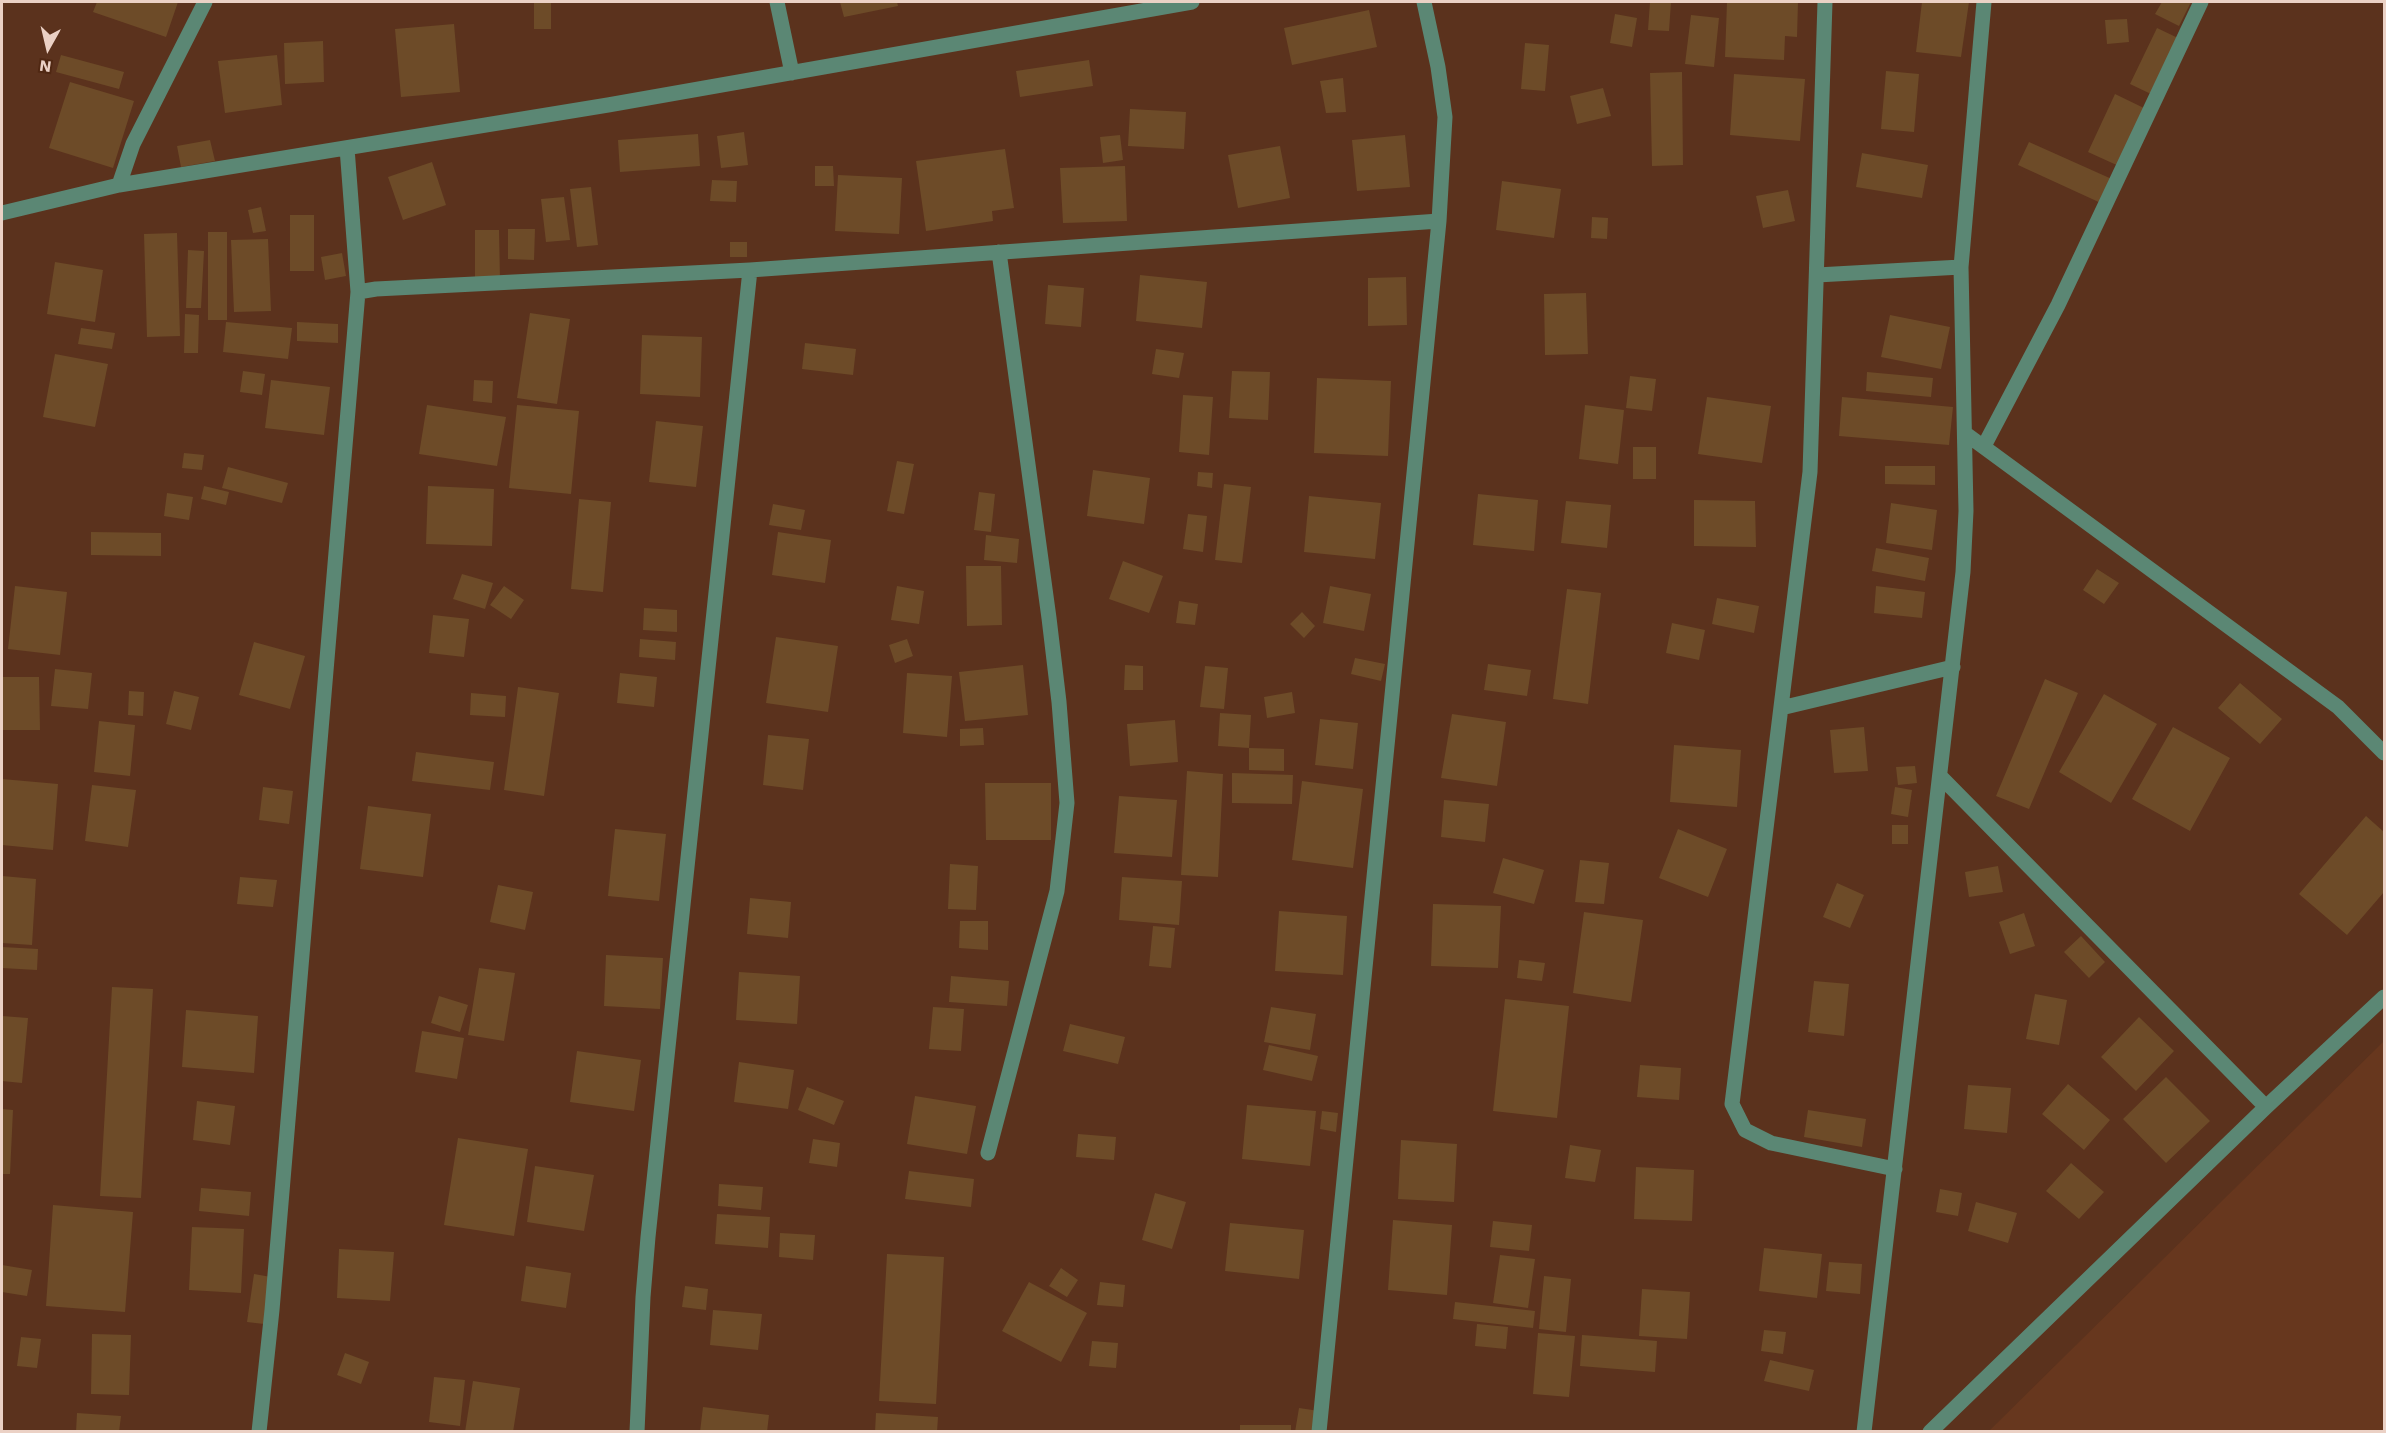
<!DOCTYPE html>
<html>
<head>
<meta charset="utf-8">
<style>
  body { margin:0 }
  #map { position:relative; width:2386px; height:1433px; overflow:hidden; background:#5b321d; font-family:"Work Sans",sans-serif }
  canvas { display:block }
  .frame { position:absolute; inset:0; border:3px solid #ebd1c5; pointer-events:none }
  .north { position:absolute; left:18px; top:18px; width:60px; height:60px; -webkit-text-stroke:4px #502813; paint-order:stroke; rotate:188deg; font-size:16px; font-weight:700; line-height:24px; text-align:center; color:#ebd1c5 }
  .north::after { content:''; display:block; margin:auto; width:21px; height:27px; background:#ebd1c5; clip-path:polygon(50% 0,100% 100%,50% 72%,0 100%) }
</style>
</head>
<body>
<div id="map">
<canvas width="2386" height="1433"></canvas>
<div class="frame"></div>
<div class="north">N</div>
</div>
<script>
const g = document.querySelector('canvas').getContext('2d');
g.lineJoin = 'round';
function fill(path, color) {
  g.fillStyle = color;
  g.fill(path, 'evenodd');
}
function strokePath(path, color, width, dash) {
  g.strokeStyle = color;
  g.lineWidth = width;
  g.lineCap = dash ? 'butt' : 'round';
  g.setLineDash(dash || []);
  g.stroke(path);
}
fill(new Path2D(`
  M2384 1041V1431H1989Z`), '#67371e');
fill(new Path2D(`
  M97 2H178L166 37 93 12Z
  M534 2H551V29H534Z
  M840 2H897L898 6 844 17Z
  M1650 2H1671L1669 31 1648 30Z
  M1727 2H1798L1797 37 1785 36 1784 60 1725 57Z
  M1922 2H1969L1961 57 1916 52Z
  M2162 2H2191L2179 26 2155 14Z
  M1369 10 1377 47 1292 65 1284 28Z
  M1615 14 1637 18 1632 47 1610 43Z
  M1691 15 1719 18 1714 67 1685 64Z
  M2127 19 2129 42 2107 44 2105 20Z
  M454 24 460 92 401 97 395 29Z
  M2157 28 2178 38 2151 94 2130 84Z
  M323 41 324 82 285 84 284 43Z
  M1525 43 1549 45 1545 91 1521 89Z
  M61 55 124 72 119 89 56 72Z
  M277 55 282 105 225 113 218 61Z
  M1089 60 1093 86 1020 97 1016 71Z
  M1886 71 1919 74 1914 132 1881 129Z
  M1682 72 1683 165 1652 166 1650 73Z
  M1734 74 1805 79 1800 141 1730 135Z
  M1343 78 1346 112 1326 113 1320 81Z
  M70 82 134 101 113 168 49 148Z
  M1603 88 1611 116 1577 124 1570 96Z
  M2115 94 2148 110 2121 167 2088 152Z
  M1130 109 1186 112 1184 149 1128 146Z
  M744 132 748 165 721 168 717 136Z
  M698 134 700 166 620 172 618 140Z
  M1120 135 1123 160 1103 163 1100 137Z
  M1405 135 1410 187 1357 191 1352 140Z
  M210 140 215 161 181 167 177 146Z
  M2029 142 2114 180 2103 204 2018 165Z
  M1280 146 1290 198 1238 208 1228 155Z
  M1005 149 1014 208 992 211 993 221 926 231 916 161Z
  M1862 153 1928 165 1922 198 1856 187Z
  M432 162 446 205 403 220 388 177Z
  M815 166H833L834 186H815Z
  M1125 166 1127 221 1063 223 1060 168Z
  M838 175 902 178 899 234 835 231Z
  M712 180 737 181 736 202 710 201Z
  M1502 181 1561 189 1554 238 1496 230Z
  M591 187 598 245 577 247 570 189Z
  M1788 190 1795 221 1763 228 1756 196Z
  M564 197 570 240 546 242 541 199Z
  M261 207 266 231 253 233 248 210Z
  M290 215H314V271H290Z
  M1592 217 1608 218 1607 239 1591 238Z
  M508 229H535L534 260 508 259Z
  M475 230H499L500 281 475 282Z
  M208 232H227V320H208Z
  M177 233 180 336 147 337 144 234Z
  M268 239 271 311 234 312 231 240Z
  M730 242H747V257H730Z
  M188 250 204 251 201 308H186Z
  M342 253 346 276 325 280 321 257Z
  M55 262 103 270 95 322 47 314Z
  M1140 275 1207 282 1202 328 1136 321Z
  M1406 277 1407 325 1368 326V278Z
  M1048 285 1084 288 1081 327 1045 324Z
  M1586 293 1588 354 1545 355 1544 294Z
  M530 313 570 319 557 404 517 398Z
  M185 314 199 315 198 353H184Z
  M1890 315 1950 327 1941 369 1881 357Z
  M226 322 292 328 288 359 223 352Z
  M297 322 338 324V343L297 341Z
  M81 328 115 333 112 349 78 344Z
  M642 335 702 337 700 397 640 394Z
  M805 343 856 349 853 375 802 369Z
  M1156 349 1184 353 1179 378 1152 374Z
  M55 354 108 364 95 427 43 417Z
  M243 371 265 374 262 395 240 392Z
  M1232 371 1270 372 1268 420 1229 418Z
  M1867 372 1933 378 1931 397 1866 391Z
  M1630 376 1656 379 1652 411 1626 408Z
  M1317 378 1391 381 1388 456 1314 453Z
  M271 380 330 387 324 435 265 428Z
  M474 380 493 381 492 403 473 401Z
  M1183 395 1213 397 1209 455 1179 452Z
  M1707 397 1771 406 1762 463 1698 454Z
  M1842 397 1953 407 1949 445 1839 436Z
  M427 405 506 417 497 466 419 454Z
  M517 405 579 411 571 494 509 488Z
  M1585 405 1624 410 1618 464 1579 459Z
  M656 421 703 426 696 487 649 482Z
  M1633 447H1656V479H1633Z
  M184 453 204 455 202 470 182 468Z
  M897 461 914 464 904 514 887 511Z
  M1885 466H1935V485L1885 484Z
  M228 467 288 483 282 503 222 488Z
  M1093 470 1150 478 1144 524 1087 516Z
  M1198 472 1213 473 1212 488 1197 486Z
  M1224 484 1251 487 1242 563 1215 560Z
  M204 486 229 492 226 505 201 499Z
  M428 486 494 489 492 546 426 544Z
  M979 492 995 494 991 532 974 530Z
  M167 493 193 497 189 520 164 516Z
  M1478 494 1538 500 1534 551 1473 545Z
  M1309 496 1381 503 1375 559 1304 552Z
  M579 499 611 502 603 592 571 589Z
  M1694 500 1755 501 1756 547 1694 546Z
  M1566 501 1611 505 1607 548 1561 543Z
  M1891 503 1937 510 1932 550 1886 543Z
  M773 504 805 510 801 530 769 525Z
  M1188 514 1207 516 1203 552 1183 549Z
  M91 532 161 533V556L91 555Z
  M778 532 831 540 825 583 772 575Z
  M986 535 1019 539 1017 563 984 560Z
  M1876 548 1929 558 1925 581 1872 571Z
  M1123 561 1163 576 1149 613 1109 599Z
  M966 566H1001L1002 625 967 626Z
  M2097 569 2119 583 2104 604 2083 590Z
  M462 574 493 583 485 609 453 599Z
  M15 586 67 592 60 655 8 649Z
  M504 586 524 600 511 619 490 605Z
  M897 586 924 591 919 624 891 620Z
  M1330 586 1371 594 1364 631 1323 623Z
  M1876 586 1925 592 1922 618 1874 613Z
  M1567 589 1601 593 1588 704 1553 699Z
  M1717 598 1759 606 1754 633 1712 624Z
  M1179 601 1198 604 1195 625 1176 623Z
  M644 608 677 610V632L643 630Z
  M1302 612 1315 626 1304 638 1290 624Z
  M433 615 469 619 464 657 429 653Z
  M1672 623 1705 630 1699 660 1666 653Z
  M776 637 838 646 828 712 766 703Z
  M640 639 676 642 675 660 639 657Z
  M907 639 913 656 895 663 889 645Z
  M254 642 305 656 290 709 239 695Z
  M1355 658 1385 664 1381 681 1351 674Z
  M1488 664 1531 670 1527 696 1484 690Z
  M1023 665 1028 715 965 721 959 672Z
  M1125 665 1143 666V690H1124Z
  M1205 666 1228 668 1224 709 1200 707Z
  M55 669 92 673 88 709 51 706Z
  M620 673 657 677 654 707 617 703Z
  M907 673 952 676 947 737 903 733Z
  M2 677H39L40 730H2Z
  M2045 679 2078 693 2029 809 1996 796Z
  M2240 683 2282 719 2260 744 2218 708Z
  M518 687 559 693 544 796 504 790Z
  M129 691 144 692 143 716 128 715Z
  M174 691 199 697 191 730 166 724Z
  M1292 692 1295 713 1267 718 1264 697Z
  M471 693 506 696 505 717 470 715Z
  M2104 694 2157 724 2111 803 2059 772Z
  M1220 713 1251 715 1249 748 1218 746Z
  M1452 714 1506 722 1497 786 1441 778Z
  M1320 719 1358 723 1353 769 1315 765Z
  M1175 720 1178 762 1130 766 1127 724Z
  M99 721 135 725 130 776 94 772Z
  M1864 727 1868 771 1834 773 1830 730Z
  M2173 727 2230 758 2190 831 2132 799Z
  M983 728 984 745 960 746V729Z
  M768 735 809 739 803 790 763 785Z
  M1674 745 1741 750 1737 807 1670 802Z
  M1249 748 1284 749V771L1249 770Z
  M416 752 494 762 490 790 412 781Z
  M1915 766 1917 783 1898 785 1896 767Z
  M1187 771 1223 774 1218 877 1181 875Z
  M1232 773 1293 775 1292 804 1232 803Z
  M2 779 58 784 53 850 2 845Z
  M1302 781 1363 789 1353 868 1292 860Z
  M985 783H1051V840H986Z
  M92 785 136 790 128 847 85 841Z
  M263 787 293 791 289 824 259 820Z
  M1895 787 1912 790 1908 817 1891 814Z
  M1119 796 1177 800 1172 857 1114 853Z
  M1444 800 1489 804 1485 842 1441 837Z
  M368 806 431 814 423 877 360 869Z
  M2366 816 2384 832V892L2347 935 2299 894Z
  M1892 825H1908V844H1892Z
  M615 829 666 834 659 901 608 896Z
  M1678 829 1727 849 1708 897 1659 878Z
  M1503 858 1544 870 1534 904 1493 893Z
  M1580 860 1609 863 1604 904 1575 902Z
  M950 864 978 866 976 910 948 909Z
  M1998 866 2003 892 1969 897 1965 872Z
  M2 876 36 879 32 945 2 943Z
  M240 877 277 880 273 907 237 904Z
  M1122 877 1182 881 1179 925 1119 920Z
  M1837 883 1864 895 1850 928 1823 917Z
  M498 885 533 892 525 930 490 922Z
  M750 898 791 902 788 938 747 934Z
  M1433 904 1501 906 1498 968 1431 966Z
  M1279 911 1347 916 1343 975 1275 971Z
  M1584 912 1643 920 1631 1002 1573 993Z
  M2024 913 2035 946 2010 954 1999 922Z
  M960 921H988V950L959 948Z
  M1153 926 1175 928 1171 968 1149 966Z
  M2081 936 2105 962 2089 978 2064 952Z
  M2 947 38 949 37 970 2 968Z
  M606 955 663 958 660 1009 604 1006Z
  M1519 960 1545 963 1542 981 1517 978Z
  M479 968 515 973 504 1041 468 1035Z
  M739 972 800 976 797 1024 736 1020Z
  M951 976 1009 981 1007 1006 949 1002Z
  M1814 981 1849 984 1844 1036 1808 1032Z
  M112 987 153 989 141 1198 100 1196Z
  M2035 994 2067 1000 2059 1045 2026 1039Z
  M439 996 468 1005 460 1032 431 1023Z
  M1505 999 1569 1006 1557 1118 1493 1111Z
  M933 1007 964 1009 961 1051 929 1049Z
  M1271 1007 1316 1014 1310 1050 1264 1042Z
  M186 1010 258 1016 254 1073 182 1067Z
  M2 1016 28 1018 22 1083 2 1081Z
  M2139 1017 2174 1051 2136 1091 2101 1057Z
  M1070 1024 1125 1037 1118 1064 1063 1051Z
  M422 1031 464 1038 457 1079 415 1072Z
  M1269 1045 1318 1056 1312 1081 1263 1070Z
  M577 1051 641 1060 634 1111 570 1102Z
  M739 1062 794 1070 788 1109 734 1102Z
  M1640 1065 1681 1068 1679 1100 1637 1097Z
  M2166 1077 2210 1121 2166 1163 2123 1119Z
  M2068 1084 2110 1120 2084 1150 2042 1114Z
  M1968 1085 2011 1088 2007 1133 1964 1129Z
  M807 1087 844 1101 834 1125 798 1110Z
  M915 1096 976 1106 967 1154 907 1144Z
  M197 1101 235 1106 230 1145 193 1140Z
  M1247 1105 1316 1111 1310 1166 1242 1159Z
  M2 1109 13 1110 10 1174H2Z
  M1808 1110 1866 1119 1862 1147 1804 1137Z
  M1322 1111 1338 1113 1336 1132 1320 1129Z
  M1078 1134 1116 1137 1114 1160 1076 1157Z
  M458 1138 528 1149 514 1236 444 1225Z
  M813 1139 840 1143 837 1167 809 1163Z
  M1401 1140 1457 1144 1454 1202 1398 1199Z
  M1570 1145 1601 1150 1595 1182 1565 1178Z
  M2071 1163 2104 1192 2079 1219 2046 1191Z
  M535 1166 594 1175 584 1231 527 1222Z
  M1636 1167 1694 1170 1692 1221 1634 1219Z
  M909 1171 974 1179 971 1207 905 1199Z
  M719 1184 763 1187 761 1210 718 1206Z
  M201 1188 251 1192 249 1216 199 1211Z
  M1940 1189 1962 1193 1958 1216 1936 1212Z
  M1155 1193 1186 1202 1172 1249 1142 1240Z
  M1976 1202 2017 1213 2008 1243 1968 1231Z
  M53 1205 133 1212 125 1312 46 1306Z
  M717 1214 770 1217 768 1248 715 1244Z
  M1393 1220 1452 1225 1447 1295 1388 1290Z
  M1493 1221 1532 1225 1529 1251 1490 1247Z
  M1230 1223 1304 1230 1299 1279 1225 1271Z
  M192 1227 244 1229 241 1293 189 1290Z
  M780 1233 815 1235 813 1260 779 1257Z
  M1764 1248 1822 1254 1817 1298 1759 1291Z
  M339 1249 394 1252 390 1301 337 1298Z
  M887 1254 944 1257 936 1404 879 1401Z
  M1500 1255 1535 1259 1528 1308 1493 1303Z
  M1829 1262 1862 1264 1860 1294 1826 1291Z
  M2 1265 32 1270 27 1296 2 1292Z
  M526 1266 571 1273 566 1308 521 1301Z
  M1061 1268 1078 1280 1067 1297 1049 1286Z
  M254 1274 271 1277 264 1324 247 1322Z
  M1544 1276 1571 1279 1566 1332 1539 1329Z
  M1029 1282 1087 1313 1061 1362 1002 1331Z
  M1100 1282 1125 1285 1123 1307 1097 1305Z
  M685 1286 708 1289 706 1310 682 1307Z
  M1642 1289 1690 1292 1687 1339 1639 1336Z
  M1455 1302 1535 1311 1533 1328 1453 1319Z
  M713 1310 762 1314 758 1350 710 1345Z
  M1477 1324 1508 1327 1506 1349 1475 1346Z
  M1764 1330 1786 1332 1783 1354 1761 1351Z
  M1538 1333 1575 1336 1569 1397 1533 1394Z
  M92 1334 131 1335 129 1395 91 1394Z
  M1582 1335 1657 1341 1655 1372 1580 1366Z
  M21 1337 41 1339 37 1368 17 1366Z
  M1092 1341 1118 1343 1116 1368 1089 1366Z
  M345 1353 369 1362 361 1384 337 1375Z
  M1770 1360 1814 1370 1809 1391 1764 1381Z
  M434 1377 465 1380 460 1426 429 1422Z
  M473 1381 520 1388 513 1432H465Z
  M703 1407 769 1415 767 1432H700Z
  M1299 1408 1319 1411 1316 1432H1295Z
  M77 1413 121 1416 119 1432H76Z
  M876 1413 938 1417 937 1432H875Z
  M1240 1425H1291V1432H1240Z`), '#6d4b28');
strokePath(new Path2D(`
  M777 2 792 73
  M1825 2 1810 472 1732 1104 1745 1130 1771 1143 1895 1169
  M347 148 358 292
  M119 185 133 144 205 2
  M2 213 119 185 608 105 1192 2
  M1817 275 1961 267
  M1966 434 2338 707 2384 753
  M1984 446 2058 305 2201 2
  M1781 708 1953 667
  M1941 777 2266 1107
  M988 1153 1057 891 1067 803 1059 702 1049 618 999 252
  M259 1432 272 1310 358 292 376 289 750 270 1439 221
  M637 1432 643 1297 648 1237 750 270
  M1319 1432 1439 221 1445 117 1438 67 1424 2
  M1864 1432 1963 572 1966 511 1961 267 1984 2
  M1930 1432 2266 1107 2384 997`), '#5b8774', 15);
</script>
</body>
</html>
